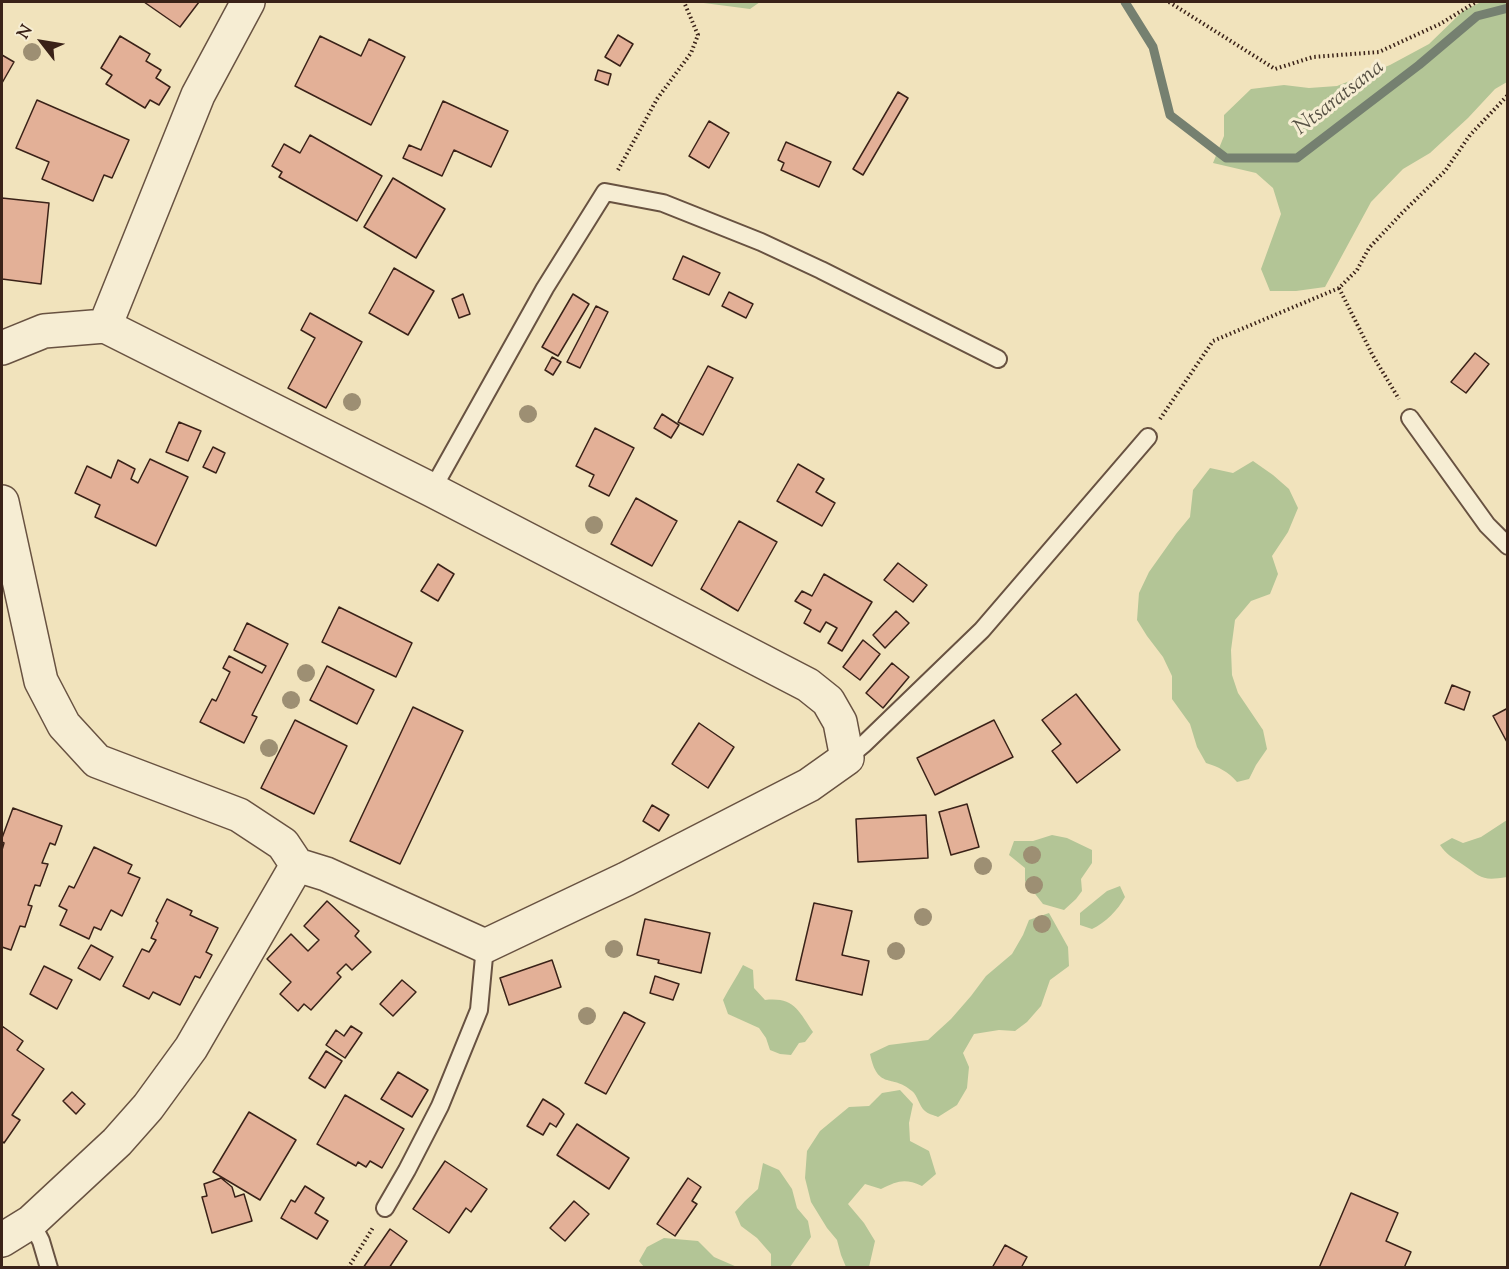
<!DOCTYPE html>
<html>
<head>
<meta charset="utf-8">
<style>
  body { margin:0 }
  #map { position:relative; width:1509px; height:1269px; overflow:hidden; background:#f1e3bc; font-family:"Sorts Mill Goudy",serif }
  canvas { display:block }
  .frame { position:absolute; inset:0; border:3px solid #3a2218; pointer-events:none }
  .north { position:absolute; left:12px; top:12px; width:60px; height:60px; -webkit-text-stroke:4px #f6edd3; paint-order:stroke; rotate:301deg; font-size:16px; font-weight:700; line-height:24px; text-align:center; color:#3a2218 }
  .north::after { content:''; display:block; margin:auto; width:21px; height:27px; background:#3a2218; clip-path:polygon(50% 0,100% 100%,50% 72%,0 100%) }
</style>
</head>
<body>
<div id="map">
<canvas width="1509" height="1269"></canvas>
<div class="frame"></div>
<div class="north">N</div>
</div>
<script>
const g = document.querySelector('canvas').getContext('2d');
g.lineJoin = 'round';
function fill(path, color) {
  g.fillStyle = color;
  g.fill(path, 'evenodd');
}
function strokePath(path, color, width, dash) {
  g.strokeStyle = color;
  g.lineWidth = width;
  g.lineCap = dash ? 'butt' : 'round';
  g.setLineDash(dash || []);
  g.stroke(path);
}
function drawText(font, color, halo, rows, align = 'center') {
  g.font = font + ' "Sorts Mill Goudy",serif';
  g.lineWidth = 6;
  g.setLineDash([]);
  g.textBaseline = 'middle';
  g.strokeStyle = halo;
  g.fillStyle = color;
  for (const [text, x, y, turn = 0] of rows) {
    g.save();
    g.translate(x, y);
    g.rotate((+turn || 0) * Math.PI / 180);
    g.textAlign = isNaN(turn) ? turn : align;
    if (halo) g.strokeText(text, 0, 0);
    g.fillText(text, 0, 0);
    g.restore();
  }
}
fill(new Path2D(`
  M696 2H760L750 9Z
  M1481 2H1507V82L1495 89 1468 118 1430 153 1403 169 1371 202 1325 287 1296 291H1270L1261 269 1281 214 1273 188 1256 173 1213 163 1224 136V115L1251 89 1284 85 1309 88 1337 86 1390 65 1429 44 1463 11Z
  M1253 461 1273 475 1289 489 1298 508 1288 532 1272 556 1278 574 1270 594 1251 601 1235 620 1231 650 1232 675 1238 693 1263 730 1267 749 1256 765 1249 779 1237 782C1228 771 1218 767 1206 763L1197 747 1190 724 1172 699V676L1163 657 1147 636 1137 620 1139 593 1149 572 1176 534 1190 517 1193 490 1210 468 1233 473Z
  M1507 820V877C1482 881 1482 878 1462 864 1453 858 1446 854 1440 845L1452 838 1463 843 1481 837Z
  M1052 835 1067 838 1092 850V863L1081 879 1082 891 1076 899 1064 910 1043 904 1025 881V868L1009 855 1014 841H1033Z
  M1120 886 1125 897C1118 910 1105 923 1092 929L1080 925V913L1107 891Z
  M1049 913 1068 947 1069 966 1050 980 1041 1006 1027 1022 1015 1031 999 1030 974 1034 963 1053 969 1067 967 1088 957 1105 938 1117C934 1115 928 1114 925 1111 919 1106 918 1096 912 1091 891 1073 878 1091 870 1054L889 1045 928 1040 951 1019 971 996 986 976 1012 954 1023 935 1029 920Z
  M743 965 753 970 754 988 765 1000C794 997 798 1010 813 1032L805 1042 799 1043 791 1055 780 1054 770 1050 766 1038 759 1028 728 1014 723 1000C729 988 737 977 743 965Z
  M900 1090 913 1104 909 1123 910 1141 929 1151 936 1174 922 1186C904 1178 898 1181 881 1189L865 1184 848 1204 864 1223 875 1241 869 1267H846L841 1255 837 1240 827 1228 811 1202 805 1178 807 1151 820 1131 849 1107 869 1106 882 1093Z
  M763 1163 779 1170 792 1189 797 1208 808 1221 811 1237 790 1267H771V1254L757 1238 741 1226 735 1212 745 1201 758 1189Z
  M664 1238 698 1241 714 1257 737 1267H644L639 1261 647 1247Z`), '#b3c596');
strokePath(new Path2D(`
  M1125 2 1153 47 1170 115 1226 158H1297L1419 65 1477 16 1508 8`), '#758070', 9);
const building = new Path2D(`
  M144 2H199L180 27Z
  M618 35 633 44 620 66 605 57Z
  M120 36 150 54 146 61 161 70 156 78 170 87 159 105 150 100 145 108 106 84 112 75 101 68Z
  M320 36 361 56 369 39 405 57 371 125 295 86Z
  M2 55 14 62 2 83Z
  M598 70 611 74 608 85 595 80Z
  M898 92 908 98 863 175 853 169Z
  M37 100 129 140 112 178 104 175 93 201 42 179 49 162 16 148Z
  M443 101 508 131 491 167 454 150 442 176 403 158 409 145 421 150Z
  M709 121 729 133 709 168 689 156Z
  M310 135 382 176 357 221 279 177 282 172 272 166 284 144 300 153Z
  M786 142 831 162 819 187 781 170 784 163 778 160Z
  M393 178 445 209 416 258 364 227Z
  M2 198 49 203 41 284 2 279Z
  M683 256 720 273 709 295 673 279Z
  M394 268 434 291 408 335 369 313Z
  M729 292 753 304 746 318 722 306Z
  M463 294 470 314 459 318 452 299Z
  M573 294 589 304 558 356 542 347Z
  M596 306 608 312 580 368 567 362Z
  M310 313 362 342 326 408 288 388 315 338 301 330Z
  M1475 353 1489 364 1466 393 1451 382Z
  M552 357 561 362 553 375 545 370Z
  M708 366 733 378 703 435 678 422Z
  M662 414 679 425 671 438 654 428Z
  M179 422 201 431 188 461 166 452Z
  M595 428 634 448 609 496 589 486 594 475 576 466Z
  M213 447 225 453 216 473 203 467Z
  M150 459 188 477 156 546 95 517 100 505 75 493 87 466 111 478 118 460 135 469 131 479 138 483Z
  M798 464 824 479 816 492 835 503 822 526 777 501Z
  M636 498 677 521 652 566 611 544Z
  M739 521 777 542 738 611 701 589Z
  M898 563 927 585 913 602 884 580Z
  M438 564 454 574 438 601 421 591Z
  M824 574 872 602 842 651 828 643 837 628 826 622 820 632 804 623 811 610 795 601 802 591 812 596Z
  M339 607 412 643 396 677 322 642Z
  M896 611 909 623 885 648 873 635Z
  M247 623 288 644 252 715 257 717 244 743 200 722 212 699 216 701 230 672 223 668 229 656 262 673 266 666 234 650Z
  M863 640 880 654 860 680 843 667Z
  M892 663 909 677 883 708 866 693Z
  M327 666 374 690 357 724 310 700Z
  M1452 685 1470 692 1464 710 1445 703Z
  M1076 694 1120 750 1077 783 1052 751 1061 744 1042 720Z
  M413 707 463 731 400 864 350 841Z
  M1508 708V744L1493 716Z
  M295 720 347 746 314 814 261 788Z
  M994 720 1013 757 935 795 917 758Z
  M699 723 734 747 708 788 672 764Z
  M967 804 979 847 951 855 939 812Z
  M652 805 669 815 659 831 643 821Z
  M13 808 62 826 55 845 50 843 42 863 48 864 40 886 35 885 28 905 32 906 25 927 20 926 11 950 2 947V850L4 843 2 842V838Z
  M926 815 928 858 858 862 856 819Z
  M94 847 132 865 128 873 140 878 122 916 111 910 101 930 94 927 89 939 60 925 67 910 59 906 69 886 74 888Z
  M167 899 192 911 190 915 218 928 206 952 212 955 200 978 195 976 180 1005 153 992 149 999 123 986 142 949 149 952 156 940 151 938 158 923 156 921Z
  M327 901 359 931 355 936 371 952 352 970 346 964 337 973 341 977 311 1010 304 1004 298 1011 280 994 291 982 267 959 291 934 308 951 319 940 304 926Z
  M814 903 852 911 842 955 869 961 862 995 796 980Z
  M645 919 710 933 701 973 658 963 659 960 637 955Z
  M91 945 113 957 100 980 78 968Z
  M552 960 561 987 509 1005 500 978Z
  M44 966 72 980 57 1009 30 994Z
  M655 976 679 984 673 1000 650 993Z
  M402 980 416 992 393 1016 380 1004Z
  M624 1012 645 1023 606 1094 585 1083Z
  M2 1026 23 1041 17 1050 44 1069 12 1115 20 1120 4 1143 2 1141Z
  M351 1026 362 1033 345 1058 326 1045 336 1030 344 1036Z
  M326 1051 342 1061 325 1088 309 1078Z
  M398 1072 428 1090 412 1117 381 1099Z
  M72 1092 85 1104 76 1114 63 1101Z
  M345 1095 404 1129 382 1168 370 1161 366 1167 358 1162 356 1166 317 1144Z
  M543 1099 559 1109 564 1114 556 1127 550 1123 543 1135 527 1126Z
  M249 1112 296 1140 260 1200 213 1172Z
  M577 1124 629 1158 609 1189 557 1155Z
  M445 1161 487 1189 471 1212 466 1208 449 1233 413 1209Z
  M221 1178 232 1187 235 1197 244 1194 252 1221 212 1233 202 1197 207 1196 204 1184Z
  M688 1178 701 1187 692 1201 697 1204 675 1236 657 1224Z
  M305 1186 324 1198 315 1213 328 1221 317 1239 281 1218 291 1200 295 1202Z
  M1351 1193 1398 1213 1386 1241 1411 1252 1404 1268H1319Z
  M574 1201 589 1214 565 1241 550 1228Z
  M390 1229 407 1241 389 1268H363Z
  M1005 1245 1027 1257 1021 1268H992Z`);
fill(building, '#e3b097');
strokePath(building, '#3a2218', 1.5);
const lane = new Path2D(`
  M1410 418 1487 525 1508 546
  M432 490 545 288 605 192 663 203 761 242 821 270 998 359
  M847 758 864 744 982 630 1148 437
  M385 1208 407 1170 440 1106 479 1010 485 946
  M31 1222 41 1241 49 1268`);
const street = new Path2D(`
  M2 348 44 331 105 326 198 95 248 2
  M2 502 41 681 64 725 97 761 239 815 283 844 297 865 326 874 485 946 626 879 809 785 847 758 840 722 828 701 808 685 432 490 105 326
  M2 1240 31 1222 117 1142 148 1107 191 1048 297 865`);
strokePath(lane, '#685241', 20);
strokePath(street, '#685241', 36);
strokePath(new Path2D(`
  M1169 2 1275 69 1313 57 1379 52 1440 24 1476 2
  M618 170 657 99 691 53 698 35 684 2
  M1339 288 1373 356 1399 399
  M1160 419 1213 341 1339 288 1357 270 1369 248 1402 213 1445 171 1470 135 1508 95
  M348 1268 374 1226`), '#3a2218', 4, [1.5, 3]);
strokePath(lane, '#f6edd3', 16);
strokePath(street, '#f6edd3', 33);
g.fillStyle = '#9d8f73';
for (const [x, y] of [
  [32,52],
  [352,402],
  [528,414],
  [594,525],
  [306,673],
  [291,700],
  [269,748],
  [1032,855],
  [983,866],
  [1034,885],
  [923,917],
  [1042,924],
  [614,949],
  [896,951],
  [587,1016]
]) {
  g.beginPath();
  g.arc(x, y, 9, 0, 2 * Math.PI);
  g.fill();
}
drawText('italic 22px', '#575144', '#f6edd3', [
  ["Ntsaratsana",1340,99,-38]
]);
</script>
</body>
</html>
